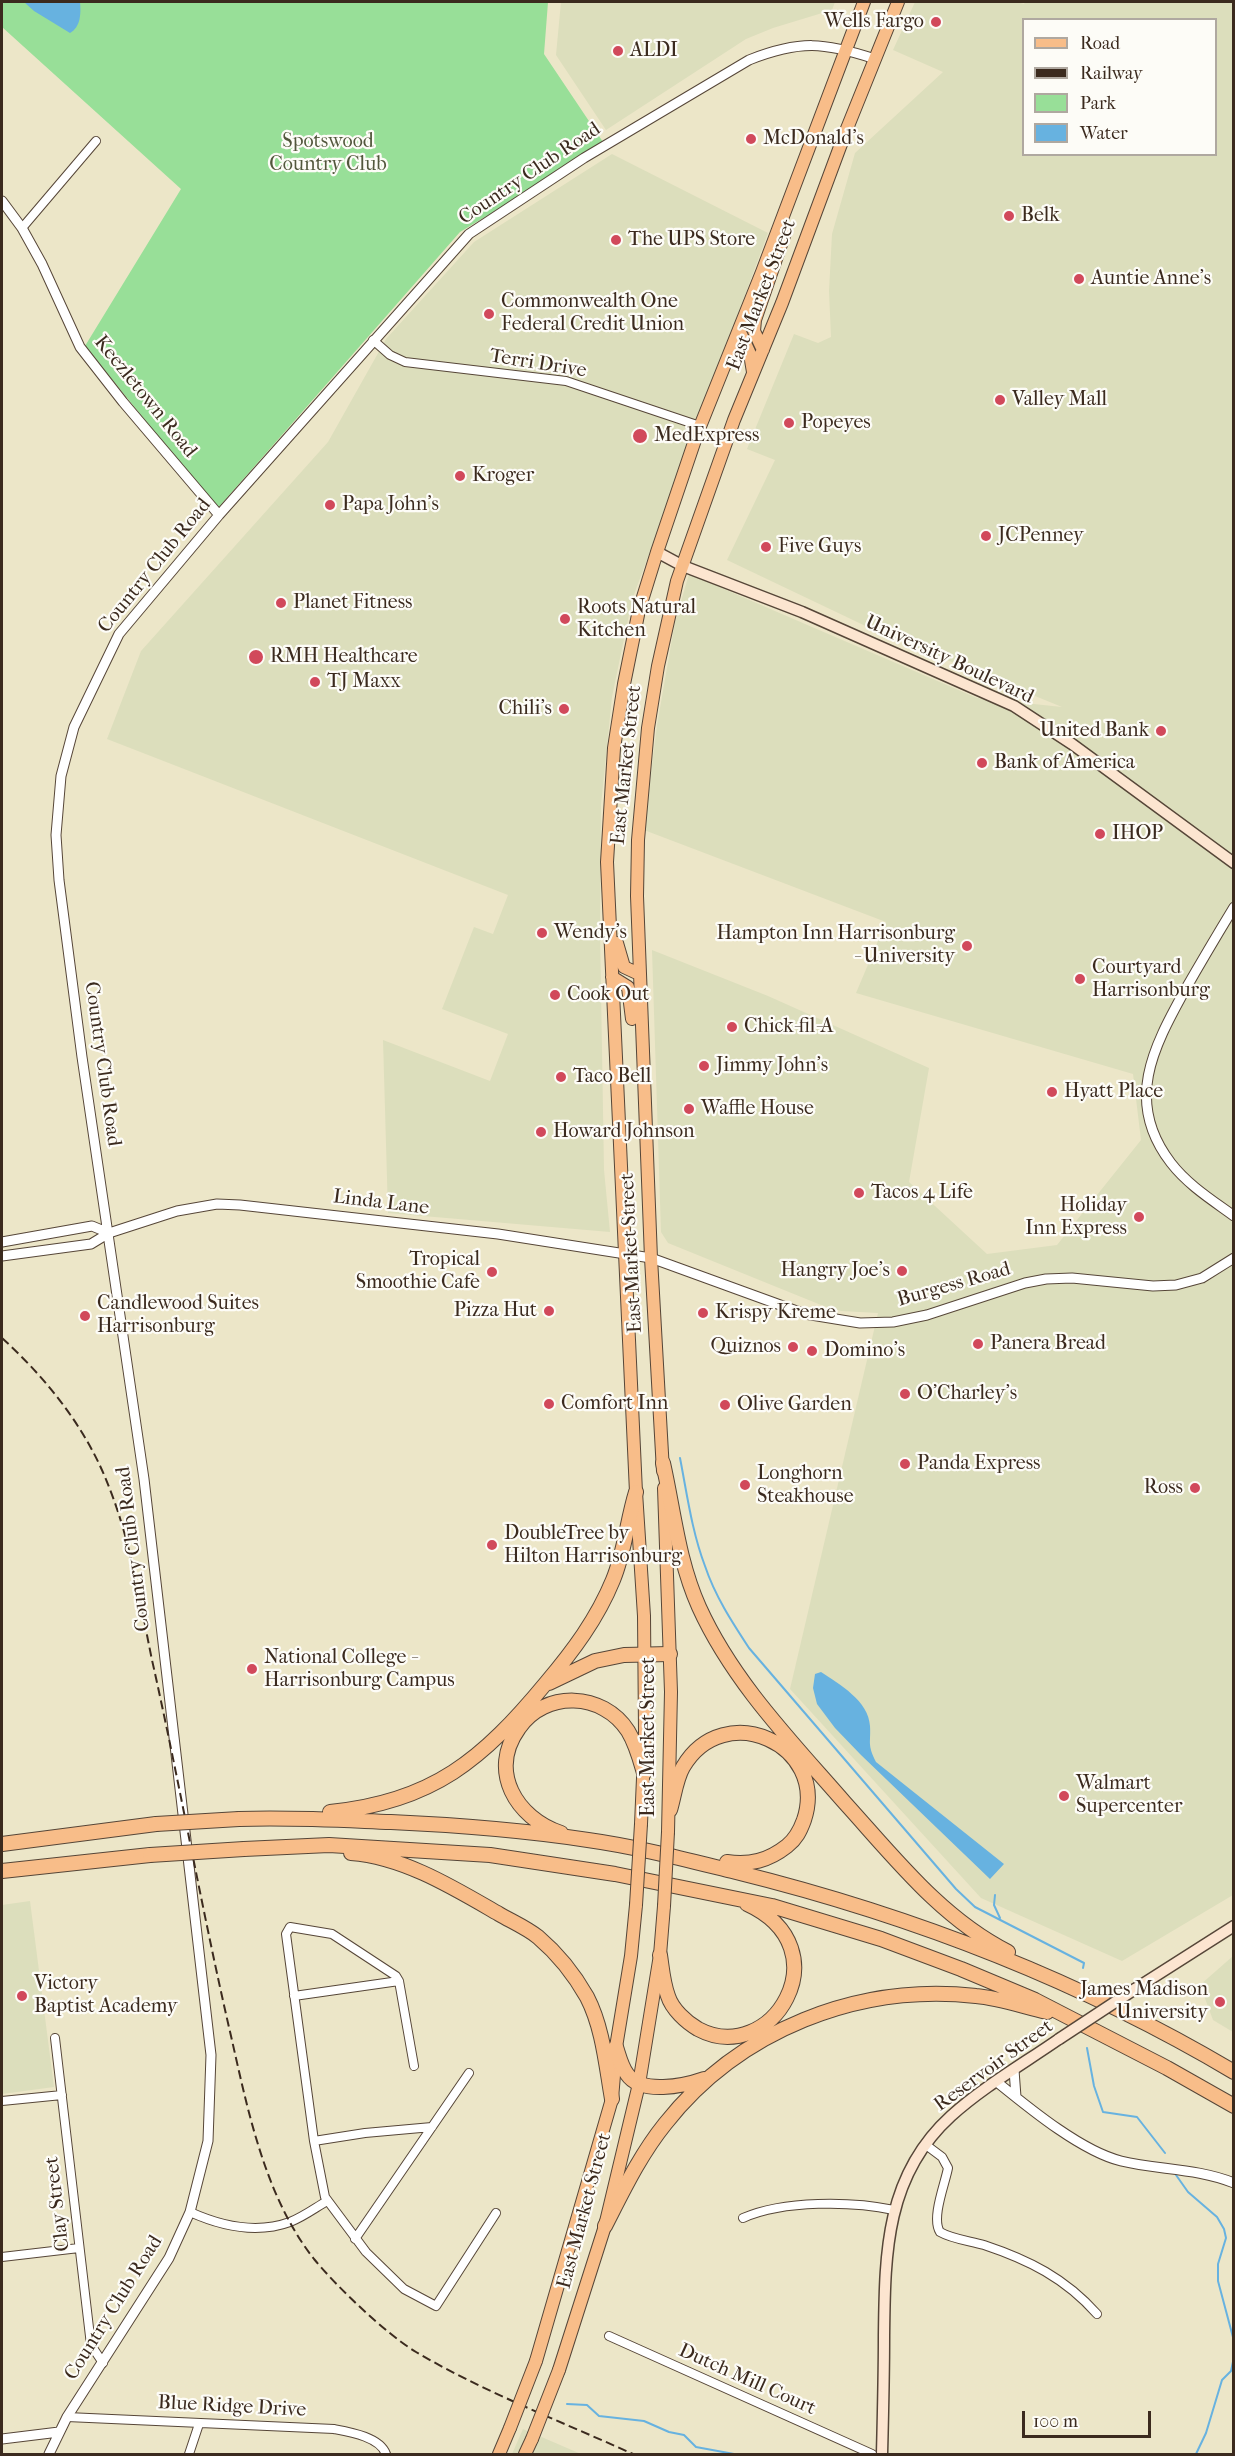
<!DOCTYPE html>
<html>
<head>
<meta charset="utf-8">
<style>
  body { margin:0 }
  #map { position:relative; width:1235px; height:2456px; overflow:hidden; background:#ece6c8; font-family:"IM FELL French Canon",serif }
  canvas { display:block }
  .frame { position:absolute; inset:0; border:3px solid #3b2a1e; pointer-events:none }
  .legend { position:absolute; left:1022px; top:18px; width:195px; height:138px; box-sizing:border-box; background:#fdfcf7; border:2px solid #afa8a0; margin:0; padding:8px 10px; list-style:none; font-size:18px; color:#3b2a1e }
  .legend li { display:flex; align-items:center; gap:12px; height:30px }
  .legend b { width:30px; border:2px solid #afa8a0 }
  .scale { position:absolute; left:1022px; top:2411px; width:129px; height:27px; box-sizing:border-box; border:3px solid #3b2a1e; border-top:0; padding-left:8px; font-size:18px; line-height:21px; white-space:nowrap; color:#3b2a1e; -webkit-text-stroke:4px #fdfcf7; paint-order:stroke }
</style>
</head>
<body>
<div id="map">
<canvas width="1235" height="2456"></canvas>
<div class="frame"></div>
<ul class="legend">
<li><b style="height:8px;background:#f8bd89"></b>Road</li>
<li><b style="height:8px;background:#3b2a1e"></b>Railway</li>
<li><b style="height:16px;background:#98df98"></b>Park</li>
<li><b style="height:16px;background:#67b2e0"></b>Water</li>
</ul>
<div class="scale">100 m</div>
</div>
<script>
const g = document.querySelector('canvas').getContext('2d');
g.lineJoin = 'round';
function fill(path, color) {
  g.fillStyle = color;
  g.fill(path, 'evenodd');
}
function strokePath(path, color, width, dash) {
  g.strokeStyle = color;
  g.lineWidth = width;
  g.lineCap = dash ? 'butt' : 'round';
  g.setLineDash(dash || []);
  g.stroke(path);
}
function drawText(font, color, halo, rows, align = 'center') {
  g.font = font + ' "IM FELL French Canon",serif';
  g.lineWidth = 4.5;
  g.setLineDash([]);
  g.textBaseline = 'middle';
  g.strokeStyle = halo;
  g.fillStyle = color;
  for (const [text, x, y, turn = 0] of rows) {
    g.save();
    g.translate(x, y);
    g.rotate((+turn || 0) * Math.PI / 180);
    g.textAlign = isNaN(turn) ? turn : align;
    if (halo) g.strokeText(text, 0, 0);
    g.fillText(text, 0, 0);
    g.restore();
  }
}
fill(new Path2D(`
  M561 2H835L832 10 773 28 746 39 606 130 556 55Z
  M915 2H1017L1024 4 1025 2H1233V1895L1122 1961 981 1898 790 1689 878 1313 841 1311 821 1305 668 1243 661 1232 652 950 768 996 929 1068 909 1182 987 1254 1057 1245 1141 1140 1133 1074 856 993 886 922 644 830 657 725 675 622 689 574 977 698 1062 707 876 631 727 560 775 460 747 449 794 334 818 343 831 337 829 291 832 234 855 153 943 72 893 50ZM1024 20H1216V154H1024Z
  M612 154 768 233 632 600 612 697 601 805 600 931 604 1170 610 1232 388 1213 383 1040 490 1081 508 1034 442 1009 474 927 493 934 508 895 107 739 141 651 328 442 386 339 474 242Z
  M30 1901 54 2087 2 2094V1905Z
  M1233 1956V2032L1213 2020 1200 1985Z
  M523 2429 581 2454H512Z`), '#dcdebc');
fill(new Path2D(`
  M2 2H548L544 54 605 145 460 232 217 509 85 346 181 189 2 27Z`), '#98df98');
fill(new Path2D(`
  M24 2H80C81 13 81 27 70 33L34 11Z
  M821 1672C839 1684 869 1701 870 1726 871 1743 867 1744 876 1762L1004 1864 990 1879 861 1755 835 1728 817 1704 813 1688 815 1674Z`), '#67b2e0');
strokePath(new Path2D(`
  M680 1458C687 1494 692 1532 705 1566 715 1596 732 1622 749 1648L956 1889 975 1907 1084 1963 1083 1968
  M995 1895 994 1905 1000 1918
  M1087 2048 1094 2086 1103 2112 1137 2117 1165 2153
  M1176 2175 1188 2192 1217 2217 1224 2229 1226 2238 1218 2264V2281L1234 2341
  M567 2404 587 2405 599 2416 644 2421 669 2432 684 2435 696 2447 734 2454
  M1196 2454 1206 2433 1222 2380 1231 2371 1234 2357`), '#67b2e0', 2);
const minor = new Path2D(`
  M22 228 96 141
  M373 340 390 355 405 362 566 381 700 426
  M399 1981 396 1976 332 1934 290 1927 286 1934 314 2141 325 2197 366 2252 404 2289 436 2306 496 2213
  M294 1996 399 1981 414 2066
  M55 2038 91 2345 103 2363
  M2 2101 62 2095
  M314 2141 365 2133 432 2127
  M926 2145 942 2157 948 2168C945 2184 931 2218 940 2232 952 2239 970 2241 984 2245 1029 2260 1065 2278 1097 2314
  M190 2212C221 2226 257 2234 290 2222 303 2217 315 2208 327 2201
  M743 2218C784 2200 852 2201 894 2210
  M355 2239 469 2073
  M2 2257 79 2248
  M609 2336 872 2454
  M67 2417 334 2429C350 2432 380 2437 386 2454
  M189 2454 199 2424`);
const tertiary = new Path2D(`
  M2 201 22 228 42 264 80 347 123 402 219 515
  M1234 907C1217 935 1201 962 1185 990 1153 1048 1124 1102 1171 1163 1188 1185 1212 1200 1234 1216
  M2 1242 92 1226 109 1233
  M2 1256 91 1244 109 1233 177 1211 217 1204 240 1205 498 1234 651 1258 805 1314 860 1323 893 1322 927 1315 1025 1283 1046 1279 1072 1278 1153 1286 1176 1285 1202 1278 1234 1258
  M1014 2070 1016 2097
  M997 2082C1029 2108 1081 2151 1121 2161 1158 2170 1197 2168 1234 2183
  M2 2439 59 2432
  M49 2454 67 2417 169 2258 190 2212 208 2141 211 2055 144 1479 82 1057 59 880 56 835 61 776 74 727 119 634 219 515 469 234 584 158 749 60C800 40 824 42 875 59`);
const secondary = new Path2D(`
  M657 552 683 566 802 612 1014 706 1072 744 1234 863
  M1135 1989 1234 1926
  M882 2454C883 2415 884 2375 884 2336 885 2254 885 2176 951 2116 983 2087 1023 2064 1059 2039`);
const primary = new Path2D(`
  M536 2361 612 2099 616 2051
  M559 2370 605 2226 639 2084 659 1961
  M499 2454 510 2428
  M525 2454 532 2439`);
const trunk = new Path2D(`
  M739 330 750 354 753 372
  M763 350 754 331 755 320 786 230
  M617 943 624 967 639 974
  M612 977 628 987 632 1019
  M663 1471 651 1258 637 896 638 840 648 728 658 666 677 581 734 420 782 303 844 136 898 2
  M664 1488 671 1692 668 1832
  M641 1824 645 1732 644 1616 636 1492 607 862 614 748 624 684 639 610 657 552 697 434 762 272 864 2
  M660 1955 664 1906
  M616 2047 631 1956 636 1905`);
const motorway = new Path2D(`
  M663 1463C674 1512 678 1560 699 1607 733 1682 792 1742 845 1803 894 1857 941 1918 1008 1952
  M549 1683 595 1661 624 1655 670 1654
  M670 1810C674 1797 676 1779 683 1767 724 1697 829 1745 804 1820 800 1831 796 1839 787 1846 768 1861 750 1865 727 1862
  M330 1812C433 1802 483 1759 546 1683 573 1651 597 1619 613 1580 625 1551 627 1521 636 1492
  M239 1819C290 1817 340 1820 391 1822 456 1825 523 1830 588 1840 638 1847 687 1860 736 1872 910 1915 1079 1980 1234 2072
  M561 1833C516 1818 488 1771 519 1728 545 1690 603 1692 628 1731 636 1744 640 1759 644 1773
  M2 1844 156 1824
  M244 1849 329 1845 490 1855 615 1874 772 1906 881 1939 961 1969 1035 2000 1167 2068 1234 2106
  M351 1853C404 1857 454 1888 499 1914 511 1921 527 1928 538 1937 558 1954 574 1974 587 1997 603 2028 606 2065 612 2099
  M2 1871 150 1855
  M660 1955C662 1968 663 1983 668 1996 672 2009 686 2022 698 2029 771 2068 845 1949 747 1904
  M616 2047C619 2056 621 2066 627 2074 641 2095 684 2086 704 2079
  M605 2226C623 2191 640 2155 665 2124 739 2030 858 1983 976 1996 1000 1998 1024 2007 1047 2012`);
strokePath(minor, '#564638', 10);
strokePath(tertiary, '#564638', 11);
strokePath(secondary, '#564638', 13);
strokePath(primary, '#564638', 14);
strokePath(trunk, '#564638', 14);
strokePath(motorway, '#564638', 16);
strokePath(minor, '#fff', 8);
strokePath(tertiary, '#fff', 9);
strokePath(secondary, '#fce5d0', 10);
strokePath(primary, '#f8bd89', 12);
strokePath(trunk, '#f8bd89', 12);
strokePath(motorway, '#f8bd89', 14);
strokePath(new Path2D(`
  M2 1338C47 1379 87 1429 109 1487 131 1542 140 1602 152 1660 180 1785 202 1911 231 2036 248 2111 265 2197 314 2259 337 2287 385 2333 416 2352 484 2392 560 2421 633 2454`), '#3b2a1e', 2, [9, 4.5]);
const secondaryBridge = new Path2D(`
  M1059 2039 1135 1989`);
const primaryBridge = new Path2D(`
  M510 2428 536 2361
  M532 2439 559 2370`);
const trunkBridge = new Path2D(`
  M636 1905 641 1824
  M664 1906 668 1832`);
const motorwayBridge = new Path2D(`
  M156 1824 239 1819
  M150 1855 244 1849`);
strokePath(secondaryBridge, '#564638', 13, []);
strokePath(primaryBridge, '#564638', 14, []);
strokePath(trunkBridge, '#564638', 14, []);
strokePath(motorwayBridge, '#564638', 16, []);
strokePath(secondaryBridge, '#fce5d0', 10);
strokePath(primaryBridge, '#f8bd89', 12);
strokePath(trunkBridge, '#f8bd89', 12);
strokePath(motorwayBridge, '#f8bd89', 14);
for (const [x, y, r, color] of [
  [936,22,6,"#d1495b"],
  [618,51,6,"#d1495b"],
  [751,139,6,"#d1495b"],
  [1009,216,6,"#d1495b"],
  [616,240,6,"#d1495b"],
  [1079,279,6,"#d1495b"],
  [489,314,6,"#d1495b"],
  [1000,400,6,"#d1495b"],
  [789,423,6,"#d1495b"],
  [640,436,8,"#d1495b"],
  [460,476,6,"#d1495b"],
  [330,505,6,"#d1495b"],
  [986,536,6,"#d1495b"],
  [766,547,6,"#d1495b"],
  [281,603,6,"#d1495b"],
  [565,619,6,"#d1495b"],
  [256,657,8,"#d1495b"],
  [315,682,6,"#d1495b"],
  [564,709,6,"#d1495b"],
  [1161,731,6,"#d1495b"],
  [982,763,6,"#d1495b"],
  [1100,834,6,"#d1495b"],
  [542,933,6,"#d1495b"],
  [967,946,6,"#d1495b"],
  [1080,979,6,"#d1495b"],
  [555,995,6,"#d1495b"],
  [732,1027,6,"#d1495b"],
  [704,1066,6,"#d1495b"],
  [561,1077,6,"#d1495b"],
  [1052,1092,6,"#d1495b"],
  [689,1109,6,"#d1495b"],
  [541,1132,6,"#d1495b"],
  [859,1193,6,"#d1495b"],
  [1139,1217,6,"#d1495b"],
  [902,1271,6,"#d1495b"],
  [492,1272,6,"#d1495b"],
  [549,1311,6,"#d1495b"],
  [703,1313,6,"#d1495b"],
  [85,1316,6,"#d1495b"],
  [978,1344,6,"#d1495b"],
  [793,1347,6,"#d1495b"],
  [812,1351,6,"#d1495b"],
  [905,1394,6,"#d1495b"],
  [549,1404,6,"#d1495b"],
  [725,1405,6,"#d1495b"],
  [905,1464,6,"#d1495b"],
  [745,1485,6,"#d1495b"],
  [1195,1488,6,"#d1495b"],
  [492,1545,6,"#d1495b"],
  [252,1669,6,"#d1495b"],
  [1064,1796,6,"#d1495b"],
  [22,1996,6,"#d1495b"],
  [1220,2002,6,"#d1495b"]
]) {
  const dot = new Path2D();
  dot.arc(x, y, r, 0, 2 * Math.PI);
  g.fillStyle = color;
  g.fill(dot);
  strokePath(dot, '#fdfcf7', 2);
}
drawText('20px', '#3b2a1e', '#fdfcf7', [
  ["Wells Fargo",924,22,"right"],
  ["ALDI",630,51],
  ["McDonald's",763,139],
  ["Belk",1021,216],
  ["The UPS Store",628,240],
  ["Auntie Anne's",1091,279],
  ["Commonwealth One",501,302],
  ["Federal Credit Union",501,325],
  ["Valley Mall",1012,400],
  ["Popeyes",801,423],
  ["MedExpress",654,436],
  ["Kroger",472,476],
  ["Papa John's",342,505],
  ["JCPenney",998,536],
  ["Five Guys",778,547],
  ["Planet Fitness",293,603],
  ["Roots Natural",577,608],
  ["Kitchen",577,631],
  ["RMH Healthcare",270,657],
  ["TJ Maxx",327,682],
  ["Chili's",552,709,"right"],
  ["United Bank",1149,731,"right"],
  ["Bank of America",994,763],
  ["IHOP",1112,834],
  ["Wendy's",554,933],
  ["Hampton Inn Harrisonburg",955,934,"right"],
  ["- University",955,957,"right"],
  ["Courtyard",1092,968],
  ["Harrisonburg",1092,991],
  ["Cook Out",567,995],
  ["Chick-fil-A",744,1027],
  ["Jimmy John's",716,1066],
  ["Taco Bell",573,1077],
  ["Hyatt Place",1064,1092],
  ["Waffle House",701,1109],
  ["Howard Johnson",553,1132],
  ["Tacos 4 Life",871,1193],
  ["Holiday",1127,1206,"right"],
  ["Inn Express",1127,1229,"right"],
  ["Tropical",480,1260,"right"],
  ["Smoothie Cafe",480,1283,"right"],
  ["Hangry Joe's",890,1271,"right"],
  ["Candlewood Suites",97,1304],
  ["Harrisonburg",97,1327],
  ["Pizza Hut",537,1311,"right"],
  ["Krispy Kreme",715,1313],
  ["Panera Bread",990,1344],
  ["Quiznos",781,1347,"right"],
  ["Domino's",824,1351],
  ["O'Charley's",917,1394],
  ["Comfort Inn",561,1404],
  ["Olive Garden",737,1405],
  ["Panda Express",917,1464],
  ["Longhorn",757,1474],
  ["Steakhouse",757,1497],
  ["Ross",1183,1488,"right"],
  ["DoubleTree by",504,1534],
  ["Hilton Harrisonburg",504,1557],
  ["National College -",264,1658],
  ["Harrisonburg Campus",264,1681],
  ["Walmart",1076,1784],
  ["Supercenter",1076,1807],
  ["Victory",34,1984],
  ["Baptist Academy",34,2007],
  ["James Madison",1208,1990,"right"],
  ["University",1208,2013,"right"]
], 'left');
drawText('20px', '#52573c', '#fdfcf7', [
  ["Spotswood",328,142],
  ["Country Club",328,165]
]);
drawText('20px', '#3b2a1e', '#fdfcf7', [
  ["Country Club Road",530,174,-34],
  ["East Market Street",762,295,-69],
  ["Terri Drive",538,364,9],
  ["Keezletown Road",145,397,51],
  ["Country Club Road",155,566,-51],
  ["University Boulevard",949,660,25],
  ["East Market Street",627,765,-84],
  ["Country Club Road",102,1064,82],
  ["Linda Lane",381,1203,7],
  ["East Market Street",632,1253,-93],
  ["Burgess Road",954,1285,-16],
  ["Country Club Road",134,1549,-97],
  ["East Market Street",649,1737,-90],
  ["Reservoir Street",994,2066,-36],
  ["Clay Street",58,2204,-97],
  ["East Market Street",585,2211,-75],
  ["Country Club Road",114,2308,-58],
  ["Dutch Mill Court",747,2380,24],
  ["Blue Ridge Drive",232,2407,3]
]);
</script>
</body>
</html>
